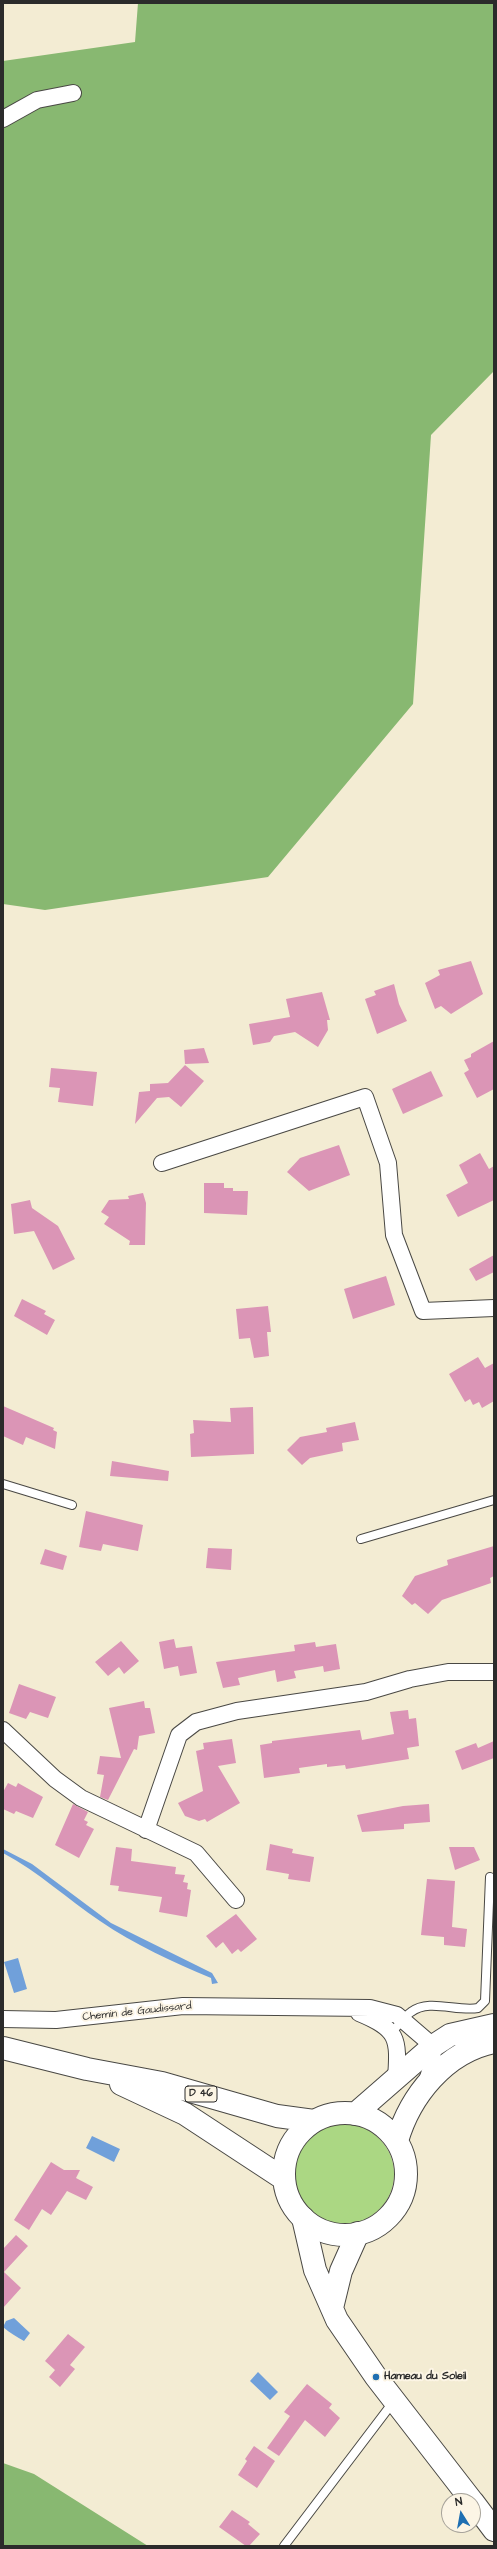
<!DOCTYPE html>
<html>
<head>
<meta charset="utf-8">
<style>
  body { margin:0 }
  #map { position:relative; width:497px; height:2549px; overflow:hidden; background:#f3ecd3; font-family:"Architects Daughter",sans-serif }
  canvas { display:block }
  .frame { position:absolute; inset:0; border:4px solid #2b2b2b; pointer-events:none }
  .north { position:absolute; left:441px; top:2493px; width:40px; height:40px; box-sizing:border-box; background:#fcf5e5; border:1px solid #a8a49b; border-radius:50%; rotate:349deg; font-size:11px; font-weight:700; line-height:16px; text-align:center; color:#2b2b2b }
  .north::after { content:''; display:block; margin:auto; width:14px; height:18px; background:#1f6fb2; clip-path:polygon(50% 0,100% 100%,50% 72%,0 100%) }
</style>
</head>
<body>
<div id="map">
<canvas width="497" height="2549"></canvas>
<div class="frame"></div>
<div class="north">N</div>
</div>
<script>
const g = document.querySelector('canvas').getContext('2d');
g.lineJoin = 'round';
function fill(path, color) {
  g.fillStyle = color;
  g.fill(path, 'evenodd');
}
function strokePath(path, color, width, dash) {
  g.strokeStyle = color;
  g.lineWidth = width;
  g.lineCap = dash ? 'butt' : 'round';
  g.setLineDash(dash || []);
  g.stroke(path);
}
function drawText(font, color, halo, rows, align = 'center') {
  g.font = font + ' "Architects Daughter",sans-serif';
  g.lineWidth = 4;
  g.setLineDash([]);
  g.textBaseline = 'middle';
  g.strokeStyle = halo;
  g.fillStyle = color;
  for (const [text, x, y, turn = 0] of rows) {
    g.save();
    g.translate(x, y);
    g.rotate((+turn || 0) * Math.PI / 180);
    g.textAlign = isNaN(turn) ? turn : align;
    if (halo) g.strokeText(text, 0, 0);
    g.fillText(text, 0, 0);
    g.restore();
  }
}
fill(new Path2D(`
  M294 2174a50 50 0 1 1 100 0a50 50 0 1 1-100 0Z`), '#abd783');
fill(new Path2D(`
  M138 3H494V371L431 435 413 704 268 877 45 910 3 904V61L135 42Z
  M3 2463 34 2474 148 2546H3Z`), '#88b871');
fill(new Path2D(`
  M3 1849 32 1864 111 1923 212 1973 218 1983 212 1984 211 1978C173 1962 135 1945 100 1921 67 1899 39 1872 3 1853Z
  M18 1958 27 1989 14 1993 4 1962Z
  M92 2136 120 2149 114 2162 86 2148Z
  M14 2318 30 2333 24 2341C17 2337 10 2333 3 2327L6 2321Z
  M258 2372 278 2392 270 2400 250 2381Z`), '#70a0da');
fill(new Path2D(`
  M471 961 483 994 451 1014 441 1006 435 1009 425 983 440 975 438 970Z
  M394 984 399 1004 407 1021 377 1034 365 999 376 995 374 991Z
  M322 992 330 1020H327L328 1030 318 1047 295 1032 274 1036 270 1042 253 1045 249 1024 290 1017 286 999Z
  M494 1041V1089L477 1098 464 1073 469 1070 464 1060 471 1057V1054Z
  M204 1048 209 1063 185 1064 184 1050Z
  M185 1065 204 1081 181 1107 169 1097 157 1098 135 1124 139 1092 150 1091V1084L168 1083Z
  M51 1068 97 1072 93 1106 58 1102 60 1088 49 1087Z
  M431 1071 443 1096 403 1114 392 1089Z
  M339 1145 350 1175 309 1191 287 1172 300 1158Z
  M480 1153 489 1169 494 1166V1200L458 1217 446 1195 468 1183 459 1165Z
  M204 1183H224V1188H233V1191H248L247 1215 204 1213Z
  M143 1193 146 1203 145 1245H129L130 1241 104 1224 109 1217 101 1212 109 1200 129 1199 128 1196Z
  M30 1200 32 1208 58 1226 75 1259 53 1270 34 1231 14 1234 11 1204Z
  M494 1255V1272L476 1281 469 1269Z
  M386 1276 395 1305 353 1319 344 1289Z
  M22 1299 46 1311 44 1314 55 1320 47 1335 14 1316Z
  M268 1306 271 1332H267L269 1356 254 1358 250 1338 239 1339 236 1309Z
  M478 1357 485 1368 494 1363V1401L482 1408 479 1402 473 1405 470 1399 465 1402 449 1374Z
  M3 1406 54 1428 53 1430 57 1432 55 1449 26 1437 23 1445 3 1436Z
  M253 1407 254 1454 191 1457 190 1434 194 1433 193 1420 231 1422 230 1408Z
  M355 1422 359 1440 342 1443 343 1451 310 1458 302 1465 287 1450 300 1437 327 1432 326 1428Z
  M112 1461 169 1471 168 1481 110 1476Z
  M86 1511 143 1525 138 1551 103 1544 101 1551 79 1547Z
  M494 1546V1576L490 1578 491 1583 442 1600 428 1614 415 1603 412 1605 402 1596 415 1576 448 1565 447 1560Z
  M208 1548 232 1549 231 1570 206 1568Z
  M45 1549 67 1556 63 1570 40 1564Z
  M174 1639 176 1648 192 1646 197 1673 180 1676 178 1666 164 1669 159 1642Z
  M121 1641 139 1661 124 1674 119 1667 108 1676 95 1662Z
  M315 1642 316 1647 336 1644 340 1669 324 1672 323 1666 294 1671 296 1678 277 1682 275 1670 238 1678 240 1685 223 1688 216 1662 295 1651 294 1645Z
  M19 1684 56 1697 48 1718 30 1712 26 1719 9 1713Z
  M144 1701 145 1708H150L155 1733 139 1736 137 1750 134 1749 108 1800 100 1797 104 1775 97 1774 100 1756 121 1758 109 1708Z
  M408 1710 409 1719 416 1718 419 1746 407 1748 409 1759 346 1769 345 1765 327 1767V1764L299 1768 300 1773 264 1778 260 1745 272 1743V1741L360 1730 362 1740 394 1734 390 1712Z
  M232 1739 236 1763 218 1766 240 1803 207 1822 205 1819 199 1821 185 1816 178 1803 203 1791 196 1751 204 1749 203 1743Z
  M494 1741V1758L462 1770 455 1751 476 1743 478 1748Z
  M8 1783 16 1787 18 1783 43 1797 33 1818 16 1811 14 1814 3 1809V1792Z
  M73 1804 88 1812 84 1820 88 1822 86 1825 94 1829 79 1858 55 1845Z
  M429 1804 430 1822 404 1824V1829L362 1832 357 1815 403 1806Z
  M270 1844 293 1849 292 1853 314 1857 310 1882 288 1879 289 1874 266 1870Z
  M116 1847 132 1849 131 1861 176 1867 175 1874 185 1875 183 1882 188 1883 187 1889 191 1890 187 1917 159 1912 162 1897 118 1891 119 1886 110 1885Z
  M449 1847H474L480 1860 455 1870Z
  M427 1879 455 1881 452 1927 467 1929 465 1947 444 1945V1937L421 1935Z
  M236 1914 257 1939 241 1952 238 1949 232 1954 223 1942 216 1948 206 1936Z
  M51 2162 64 2170H80L76 2178 93 2187 86 2200 67 2191 51 2215 42 2209 29 2230 14 2220Z
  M16 2235 28 2246 4 2272 21 2288 3 2308V2249Z
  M68 2334 85 2347 70 2365 75 2369 60 2387 49 2377 55 2370 45 2361Z
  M307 2384 332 2404 329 2408 340 2418 325 2437 305 2420 279 2456 267 2448 290 2416 284 2412Z
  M254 2446 275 2461 257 2488 238 2475 247 2461 245 2459Z
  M232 2510 250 2522 248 2524 260 2534 249 2546H246L219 2527Z`), '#db95b6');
const service = new Path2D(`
  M3 1484 72 1505
  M361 1539 494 1500
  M392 2032C398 2026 404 2017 411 2012 429 1998 457 2012 478 2008L485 2001 490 1877
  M284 2546 394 2401`);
const minor = new Path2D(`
  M3 119 37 100 73 93
  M162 1163 365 1097 388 1163 394 1235 423 1311 494 1308
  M3 1730 55 1779 81 1798 196 1853 236 1900
  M146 1830 179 1735 196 1722 237 1711 366 1692 410 1679 448 1672H494
  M359 2013C398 2029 399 2038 396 2078
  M3 2019 56 2020 183 2006 370 2008 397 2015 433 2046 432 2065 426 2084`);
const secondary = new Path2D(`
  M303 2218 315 2270 337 2320 376 2377 472 2501
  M332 2308 341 2271 358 2233
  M473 2502 494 2530`);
const primary = new Path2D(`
  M3 2048 87 2069 162 2083 277 2116 314 2121
  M121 2084 185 2114 284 2179
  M284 2174a61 61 0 1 1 122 0a61 61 0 1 1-122 0Z
  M355 2114 433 2046 450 2035 494 2025
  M397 2141C410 2096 445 2052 494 2042`);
strokePath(service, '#494844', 10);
strokePath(minor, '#494844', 18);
strokePath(secondary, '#494844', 24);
strokePath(primary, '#494844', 24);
strokePath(service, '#fff', 8);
strokePath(minor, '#fff', 16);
strokePath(secondary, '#fff', 22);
strokePath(primary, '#fff', 22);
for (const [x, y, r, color] of [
  [376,2377,4,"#1f6fb2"]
]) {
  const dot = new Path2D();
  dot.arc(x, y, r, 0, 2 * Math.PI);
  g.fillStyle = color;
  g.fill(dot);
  strokePath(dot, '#fcf5e5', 1.5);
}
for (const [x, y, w] of [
  [201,2094,32]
]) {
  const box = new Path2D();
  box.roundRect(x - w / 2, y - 8, w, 16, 3);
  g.fillStyle = '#fcf5e5';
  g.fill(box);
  strokePath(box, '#2b2b2b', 1);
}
drawText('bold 10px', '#2b2b2b', null, [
  ["D 46",201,2094]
]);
drawText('11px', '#2b2b2b', '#fcf5e5', [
  ["Chemin de Gaudissard",137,2012,-6]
]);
drawText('bold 11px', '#2b2b2b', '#fcf5e5', [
  ["Hameau du Soleil",384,2377]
], 'left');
</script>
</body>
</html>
